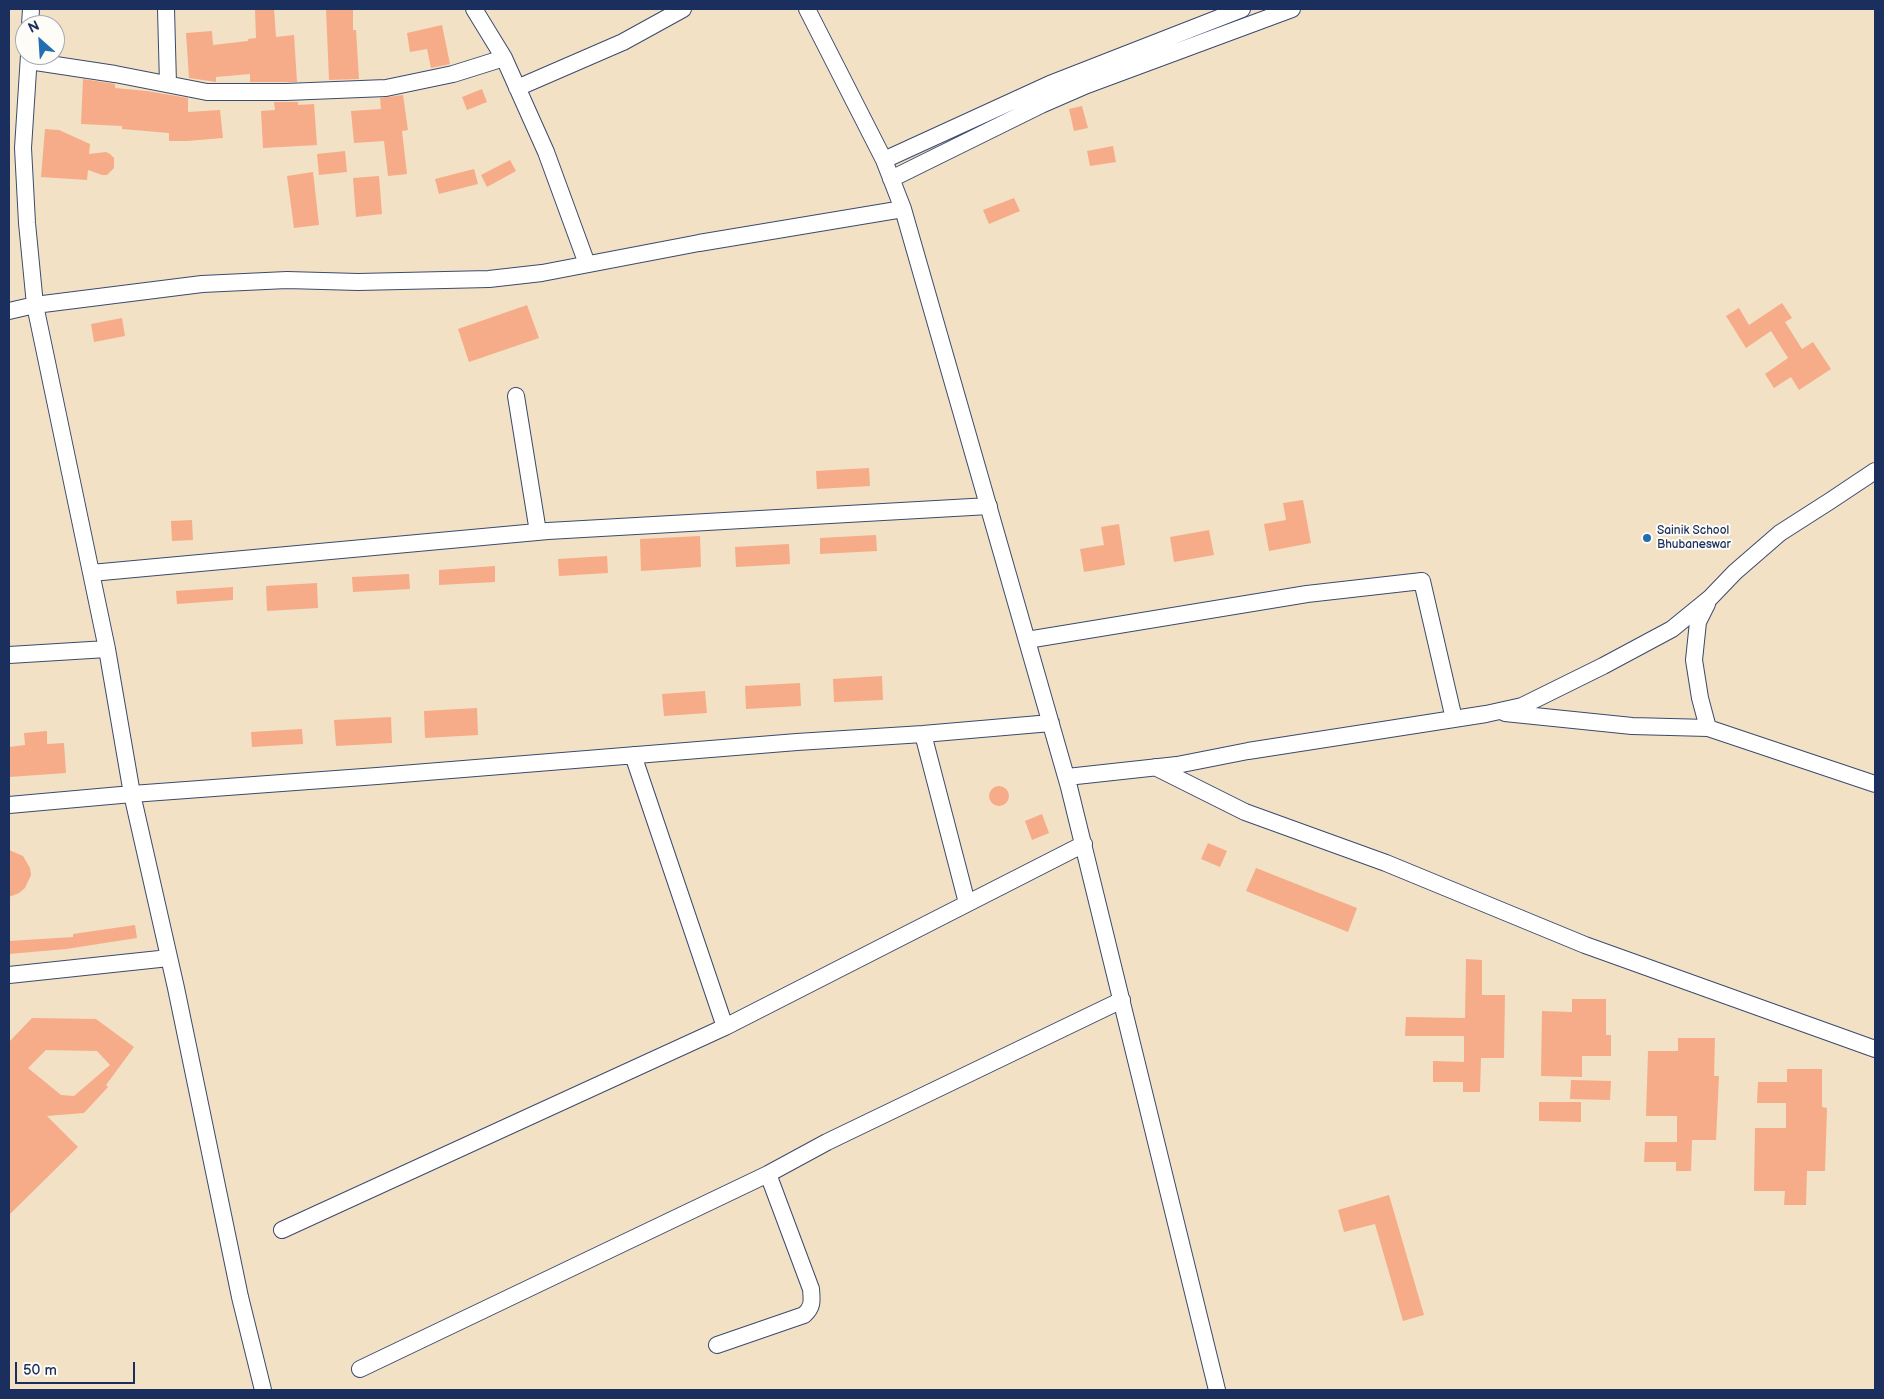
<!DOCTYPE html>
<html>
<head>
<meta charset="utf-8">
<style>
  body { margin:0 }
  #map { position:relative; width:1884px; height:1399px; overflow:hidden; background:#f2e1c4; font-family:"Balsamiq Sans",sans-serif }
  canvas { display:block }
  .frame { position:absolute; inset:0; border:10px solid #1b2f5e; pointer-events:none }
  .north { position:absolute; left:15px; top:15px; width:50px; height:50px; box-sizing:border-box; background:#fdfcf7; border:1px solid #a3aaba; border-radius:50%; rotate:334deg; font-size:14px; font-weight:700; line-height:20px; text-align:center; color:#1b2f5e }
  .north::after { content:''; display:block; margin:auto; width:18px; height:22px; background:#1f6fb2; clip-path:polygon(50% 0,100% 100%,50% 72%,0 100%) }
  .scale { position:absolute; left:15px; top:1362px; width:120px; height:22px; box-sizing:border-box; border:2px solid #1b2f5e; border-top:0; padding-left:6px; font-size:15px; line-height:18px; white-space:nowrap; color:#1b2f5e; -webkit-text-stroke:4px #fdfcf7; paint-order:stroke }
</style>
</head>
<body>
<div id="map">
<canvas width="1884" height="1399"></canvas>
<div class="frame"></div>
<div class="north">N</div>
<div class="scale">50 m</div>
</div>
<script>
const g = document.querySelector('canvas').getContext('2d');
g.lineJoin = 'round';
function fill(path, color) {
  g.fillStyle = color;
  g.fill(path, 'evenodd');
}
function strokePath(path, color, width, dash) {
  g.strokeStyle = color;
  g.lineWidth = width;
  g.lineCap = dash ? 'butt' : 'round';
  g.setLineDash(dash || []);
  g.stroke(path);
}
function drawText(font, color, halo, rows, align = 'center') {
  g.font = font + ' "Balsamiq Sans",sans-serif';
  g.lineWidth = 4;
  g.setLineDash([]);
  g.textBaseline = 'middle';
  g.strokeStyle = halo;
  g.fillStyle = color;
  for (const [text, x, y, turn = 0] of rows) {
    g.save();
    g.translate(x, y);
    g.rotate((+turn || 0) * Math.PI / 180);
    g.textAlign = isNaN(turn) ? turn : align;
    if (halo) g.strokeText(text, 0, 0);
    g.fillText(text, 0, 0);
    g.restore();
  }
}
fill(new Path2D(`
  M255 9H274L276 37 294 35 297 82H250V74L216 77V82L189 78 186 33 212 31 213 45 248 41V39L256 38Z
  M326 9H353V30H356L359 79 329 80Z
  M442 25 450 64 431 68 427 49 410 52 407 33Z
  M83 79 115 84V88L147 91 188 98V112L220 110 223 138 187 141H169V133L122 129V126L81 124Z
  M482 89 487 102 467 110 462 97Z
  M403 95 408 130 402 131 407 174 388 176 384 141 354 143 351 111 381 109 380 98Z
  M274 102H298V105L314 104 317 145 263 148 261 111 275 110Z
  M1082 106 1088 128 1074 131 1069 109Z
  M45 129 59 130 90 144 89 154 106 152 110 154 114 158V168L107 175H102L88 170 87 180 41 177Z
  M1113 146 1116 162 1090 166 1087 151Z
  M345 151 347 172 319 175 317 154Z
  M510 160 516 171 487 187 481 175Z
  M474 169 478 184 439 194 435 179Z
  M313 172 319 225 294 228 287 176Z
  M379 176 382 214 356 217 353 178Z
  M1014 198 1020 211 989 224 983 210Z
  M1782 303 1792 318 1785 322 1802 349 1813 342 1831 369 1799 390 1791 377 1774 388 1765 374 1788 358 1771 331 1746 348 1726 316 1739 308 1749 325Z
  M527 305 539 338 469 362 458 329Z
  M122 318 125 336 94 342 91 324Z
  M869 468 870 486 817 489 816 471Z
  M1303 500 1311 543 1269 551 1264 524 1286 520 1283 503Z
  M192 520 193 540 172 541 171 521Z
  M1119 524 1125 565 1084 572 1080 549 1104 545 1101 527Z
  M1209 530 1214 555 1174 562 1170 537Z
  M876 535 877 551 820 554V538Z
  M700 536 701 567 641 571 640 539Z
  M789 544 790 564 736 567 735 547Z
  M607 556 608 573 559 576 558 559Z
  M495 566V582L439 585V570Z
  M409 574 410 589 353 592 352 577Z
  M317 583 318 608 267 611 266 586Z
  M233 587V600L177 604 176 591Z
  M882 676 883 700 834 702 833 679Z
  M800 683 801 706 746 709 745 686Z
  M705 691 707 713 664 716 662 694Z
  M477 708 478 735 425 738 424 711Z
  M391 717 392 743 336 746 334 720Z
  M302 729 303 744 252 747 251 732Z
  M47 731V744L64 743 66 773 9 777V747L25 745 24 733Z
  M989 796a10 10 0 1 1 20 0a10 10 0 1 1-20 0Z
  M1042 814 1049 833 1032 840 1025 821Z
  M1208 843 1227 851 1220 867 1201 859Z
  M9 850 23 856 30 868 31 875 25 888 19 893 9 897Z
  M1256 868 1357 908 1348 932 1246 891Z
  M135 925 137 938 66 949 9 954V941L73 937V934Z
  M1466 959 1482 960V995H1505L1504 1058H1481L1480 1092H1463V1082H1433V1061L1464 1062V1036H1405L1406 1017 1465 1018Z
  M1572 999H1606V1035H1611V1056H1582V1077L1541 1076 1542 1011 1572 1012Z
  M32 1018 96 1019 134 1047 106 1085 108 1087 84 1113 47 1116 78 1147 9 1215V1042ZM46 1050 97 1051 110 1065 74 1096 61 1095 28 1068Z
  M1678 1038H1715L1714 1076H1719L1716 1140H1692L1691 1171H1676V1162H1644L1645 1142H1677V1116H1646L1648 1051H1678Z
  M1787 1069H1822V1107L1827 1108 1825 1171H1807L1806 1205H1784L1785 1191H1754L1755 1128H1786V1103H1757L1758 1082H1787Z
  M1571 1080 1611 1081 1610 1100 1570 1099Z
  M1539 1102H1581V1122L1539 1121Z
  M1389 1195 1424 1315 1403 1321 1375 1224 1344 1232 1338 1210Z`), '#f6ac88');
const minor = new Path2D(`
  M166 9 168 84
  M474 9 504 58 546 152 587 264
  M807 9 884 160 903 209 1069 787 1217 1390
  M30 25 31 9
  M29 55 23 148 27 223 35 305 107 649 132 794 176 988 240 1297 263 1390
  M29 61 115 74 207 92H286L386 88 453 74 504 58
  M517 88 623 42 683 9
  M884 160 1050 84 1242 9
  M891 179 1041 105 1087 85 1292 9
  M9 311 35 305 202 284 287 280 358 282 489 279 542 273 699 243 903 209
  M516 396 538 532
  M91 573 548 531 989 506
  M1707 604 1698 622 1694 660 1700 698 1708 728
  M1027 640 1307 594 1422 581 1454 719
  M9 655 107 649
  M1505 713 1632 726 1708 728 1875 784
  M923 734 967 903
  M633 755 725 1027
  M1155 767 1245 812 1386 863 1585 945 1875 1049
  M1067 777 1177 765 1248 751 1486 714 1522 706 1603 666 1672 629 1710 598 1735 572 1780 533 1830 501 1875 471
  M9 805 132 794 377 776 797 742 923 734 1051 723
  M9 975 169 958
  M282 1230 725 1027 1084 844
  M717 1345 804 1315C813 1307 812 1301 811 1289L768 1174
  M360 1369 768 1174 827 1142 1122 1000`);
strokePath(minor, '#3b4a6d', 18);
strokePath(minor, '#fff', 16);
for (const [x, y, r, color] of [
  [1647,538,5,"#1f6fb2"]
]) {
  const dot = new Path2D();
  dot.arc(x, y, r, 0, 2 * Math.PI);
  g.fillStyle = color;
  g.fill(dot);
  strokePath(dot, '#fdfcf7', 2);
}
drawText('12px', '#1b2f5e', '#fdfcf7', [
  ["Sainik School",1657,531],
  ["Bhubaneswar",1657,545]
], 'left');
</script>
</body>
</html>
